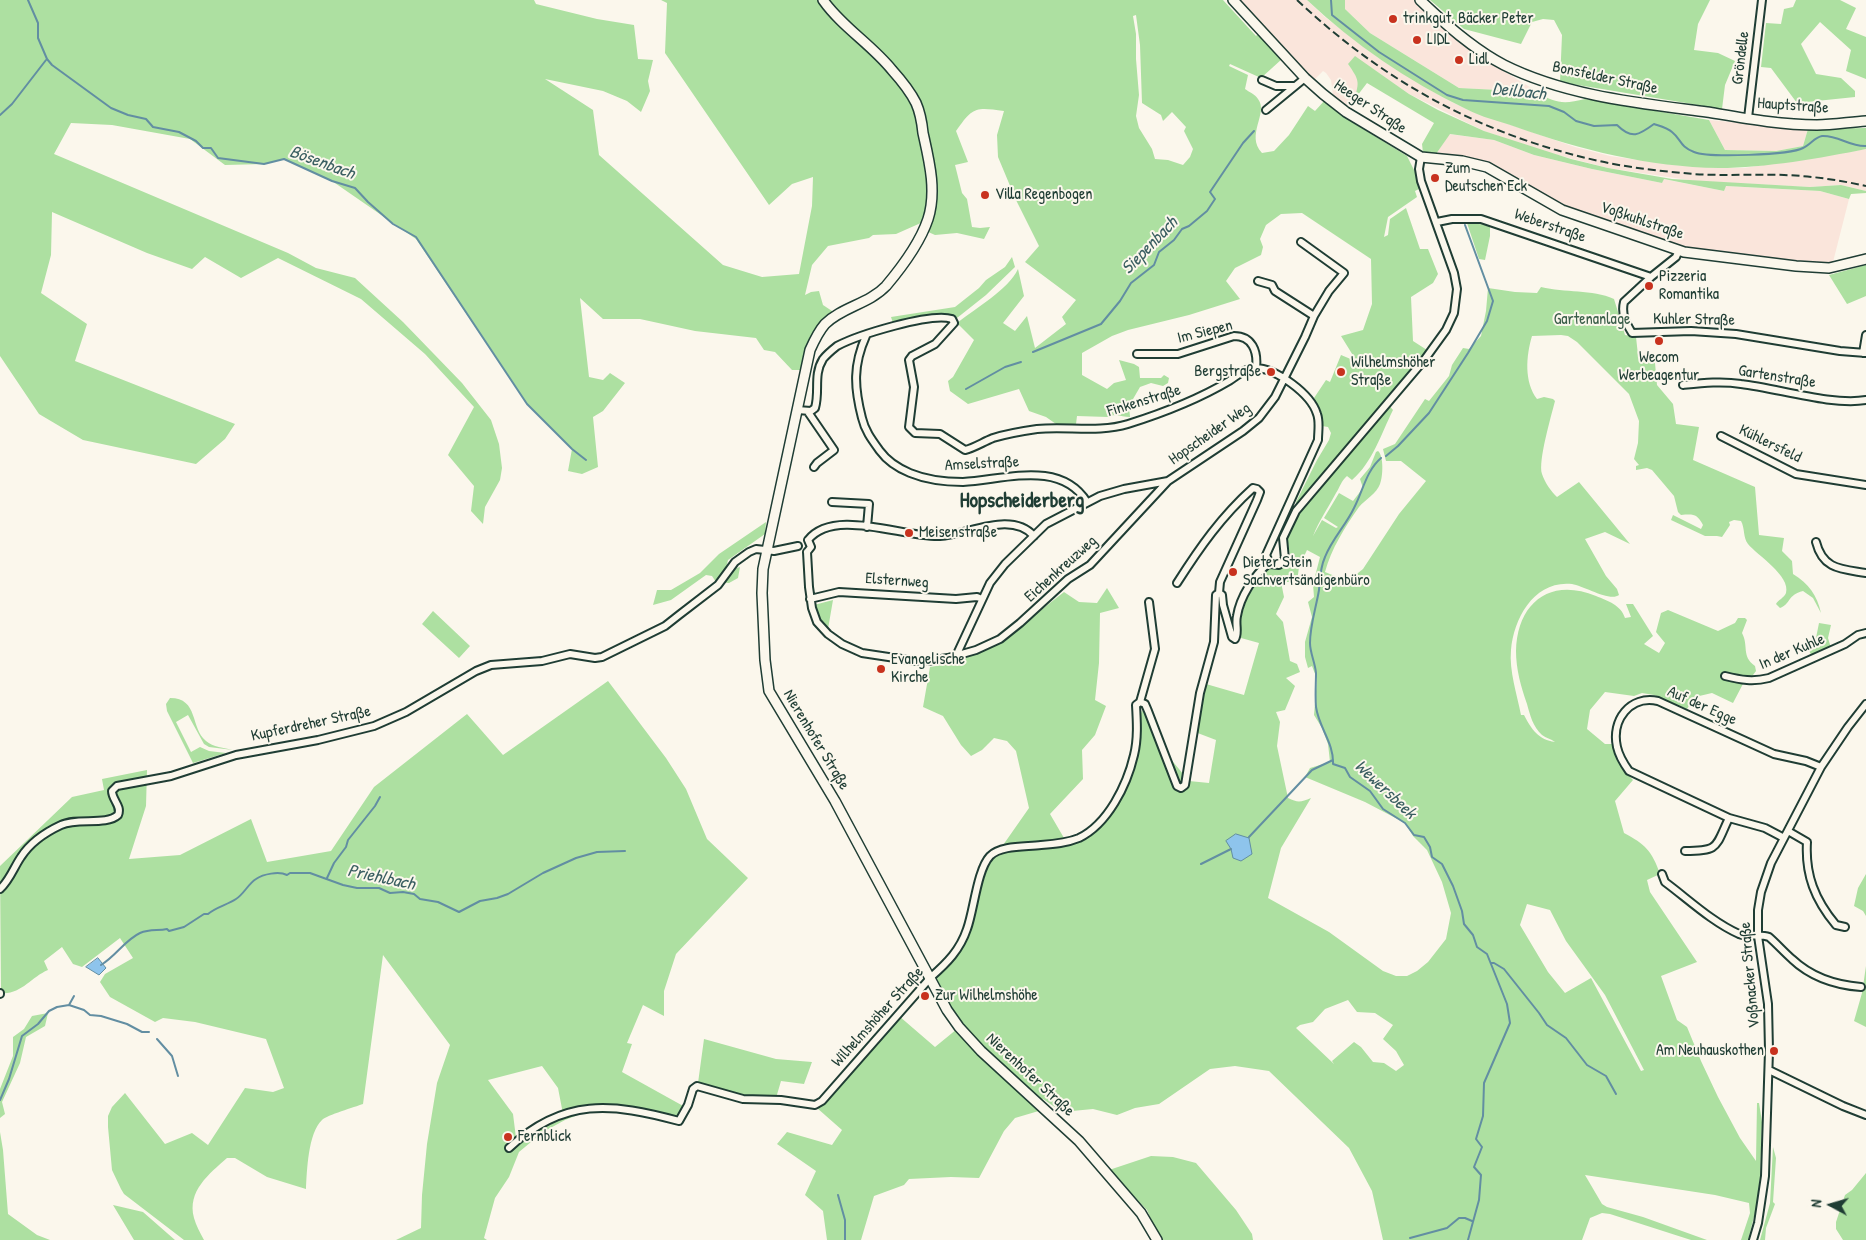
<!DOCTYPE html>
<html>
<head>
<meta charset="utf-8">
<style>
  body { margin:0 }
  #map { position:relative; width:1866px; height:1240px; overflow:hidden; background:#fbf7ec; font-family:"Patrick Hand",sans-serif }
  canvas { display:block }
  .north { position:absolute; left:1806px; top:1180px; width:50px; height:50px; -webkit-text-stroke:4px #fbf7ec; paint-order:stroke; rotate:276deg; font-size:14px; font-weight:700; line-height:20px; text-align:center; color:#1f3d34 }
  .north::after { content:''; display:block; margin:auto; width:18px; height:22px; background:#1f3d34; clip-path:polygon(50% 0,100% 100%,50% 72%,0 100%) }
</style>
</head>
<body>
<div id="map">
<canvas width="1866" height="1240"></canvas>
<div class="north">N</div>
</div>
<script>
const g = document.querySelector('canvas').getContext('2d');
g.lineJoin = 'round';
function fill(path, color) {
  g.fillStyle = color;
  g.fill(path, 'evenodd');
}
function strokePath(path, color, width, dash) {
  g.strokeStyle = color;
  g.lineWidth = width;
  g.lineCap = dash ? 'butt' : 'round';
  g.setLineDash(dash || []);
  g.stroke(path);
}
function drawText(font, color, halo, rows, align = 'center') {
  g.font = font + ' "Patrick Hand",sans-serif';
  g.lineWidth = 4;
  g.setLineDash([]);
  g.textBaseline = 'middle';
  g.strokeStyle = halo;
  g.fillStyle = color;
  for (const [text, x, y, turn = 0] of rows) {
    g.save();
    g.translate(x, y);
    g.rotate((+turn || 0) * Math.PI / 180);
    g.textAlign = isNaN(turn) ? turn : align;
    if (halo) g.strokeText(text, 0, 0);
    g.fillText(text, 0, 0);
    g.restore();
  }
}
fill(new Path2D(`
  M1237 0H1307L1325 17 1377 57 1444 98 1468 110 1575 147 1610 156 1674 165 1718 168H1744L1866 149V191L1841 185 1810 187 1695 181 1608 168 1542 151 1484 131 1409 94 1370 67 1348 64 1358 78 1359 85 1350 108 1333 95 1331 80 1326 73 1323 71 1314 80Z
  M1345 0H1415L1454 36 1497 67 1538 92 1459 88 1370 33 1345 9Z
  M1709 120 1808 129 1803 146 1776 151 1725 150Z
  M1449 134 1494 140 1534 155 1592 169 1662 183 1663 179 1724 191 1725 186 1820 191 1849 199 1833 262 1826 266 1688 249 1567 208 1493 165 1477 160 1436 154Z`), '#fae5db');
fill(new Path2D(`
  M0 0H534L536 4 597 19 634 25 638 59 653 60 648 81 650 91 641 112 627 101 603 91 545 79 593 110 599 155 723 265 762 277 799 274 812 206 813 177 792 184 769 205 665 53 667 3 661 0H1223L1256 36 1258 34 1282 59 1261 78 1230 64 1229 66 1248 75 1245 89C1249 92 1255 94 1258 99 1269 113 1245 135 1262 153L1274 151 1289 135 1308 106 1315 111 1325 100 1347 119 1407 156 1416 174 1419 189 1415 191 1417 197 1388 217 1384 237 1388 235 1390 219 1406 208 1420 249H1428L1438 274 1433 283 1411 297 1413 341 1427 350 1385 401 1393 410C1381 434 1373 462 1352 480L1347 476C1341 481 1340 487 1336 493 1328 508 1319 521 1313 536L1322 520 1336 528 1338 527 1324 518 1339 493 1353 501 1363 488 1360 479 1370 467 1376 452 1378 451C1384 456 1383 477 1380 484 1377 493 1365 500 1359 507 1345 527 1331 549 1325 572L1342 579 1353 577 1363 569 1399 514 1426 481 1401 461H1386L1383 449 1395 444 1425 399 1429 401 1449 376 1452 365 1463 348 1469 349 1481 336 1486 311 1488 288 1515 292 1537 293 1541 287C1565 293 1592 289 1614 299L1625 335 1636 337 1638 355 1655 363 1657 385 1673 404 1676 424 1699 427 1693 460 1755 487 1759 535 1784 538 1782 551 1792 561 1793 574C1809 584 1817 595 1821 613L1813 598 1803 591C1787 595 1791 604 1780 608L1776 604C1778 600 1784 598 1786 593 1791 576 1757 555 1748 544 1743 538 1745 528 1741 521L1734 520 1729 522 1730 525 1722 537 1717 536H1705L1671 520 1673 515 1701 529 1703 525C1697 514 1694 514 1681 515L1678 512 1674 496 1652 470 1647 468 1636 470V466L1639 465 1634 459 1638 443 1639 421 1629 394 1577 342 1568 336 1561 335 1532 336C1526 356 1524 382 1537 399L1544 397 1553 399 1555 401C1551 417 1538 461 1542 474 1545 483 1551 491 1557 497L1579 482 1630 544 1605 532 1585 539 1606 576 1617 589 1619 595C1610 602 1584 586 1572 584 1535 580 1514 617 1511 650 1509 671 1517 694 1521 715H1524C1531 729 1539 740 1555 742 1551 739 1546 738 1542 735 1533 727 1530 715 1527 704 1521 687 1516 669 1516 651 1517 603 1550 577 1596 596 1608 601 1621 605 1625 618L1631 617 1626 604H1633L1653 636 1644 644 1659 653 1665 643 1656 632 1661 613 1668 610 1718 631 1735 623 1738 618H1745L1747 620 1742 633C1749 646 1741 656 1755 666L1756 671 1750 679 1745 680 1733 703 1712 693 1695 697 1687 709 1654 695 1642 693 1634 696 1605 692 1590 710 1587 729 1605 744H1612C1615 760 1622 769 1633 780L1615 801 1624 833C1645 844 1652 851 1660 874L1647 880 1650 892 1697 962 1661 976 1677 1020 1687 1027 1701 1061 1718 1097 1740 1138 1756 1161 1757 1103H1759L1762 1122 1760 1178 1756 1209 1748 1240H1741L1750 1213 1749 1203 1715 1195 1585 1175 1602 1204 1607 1207 1643 1217 1707 1240H1691L1610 1214 1602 1213 1590 1218 1582 1240H1383L1372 1191 1349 1148 1269 1071 1235 1066 1210 1069 1159 1104 1135 1108 1117 1115 1093 1109 1062 1112 1043 1099 1038 1100C1011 1075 961 1035 946 1003 942 995 940 986 936 978L938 972 951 962 977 897 988 861 1001 848 1029 808 1016 751 1007 741 994 738 982 750 971 756 961 745 943 716 923 707 930 667 960 662 963 656 1004 639 1064 592 1079 602 1097 603 1107 588 1119 608 1100 613 1099 663 1095 700 1106 706 1095 735 1082 750 1083 779 1050 814 1064 838 1050 842 1041 847 1092 833 1131 776 1138 724 1142 710 1169 757 1189 781 1209 783 1216 740 1195 732 1206 684 1244 695 1259 643 1241 638V619L1246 599 1264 573 1273 567H1283L1291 559 1287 538 1298 513 1296 502 1317 460 1329 440 1331 433 1328 427 1322 426 1320 413 1314 398 1326 380 1330 382 1341 355 1353 360 1354 357 1341 336 1363 330 1372 304 1371 259 1302 213 1281 214 1266 225 1260 239 1263 247 1261 255 1235 268 1226 281 1240 299 1189 315 1128 330 1112 336 1082 353V375L1107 389 1114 383 1126 380 1119 360 1134 364 1139 367 1140 378H1161L1164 375 1169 378 1168 383 1163 386 1151 383 1140 387 1129 406 1130 417C1123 417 1115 413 1108 417L1077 416 1076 424H1056L1046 417 1029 411 1019 389 968 404 950 391 948 381 953 377 974 340 957 323C976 308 1008 290 1018 269L1024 296 1003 323 1015 331 1027 316 1035 348 1066 324 1062 317 1076 300 1025 262 1039 246 1016 200 998 157 997 135 1004 111C975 107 973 107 956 131L968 162 955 165 962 193 967 199 972 227 980 228 990 227 984 239 957 233 935 235 926 231 923 222 896 234 873 235 869 238 828 246 812 265 805 295 811 292 819 291 823 305 835 313 810 339 800 370H792L775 352 764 350 756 338 695 331 640 319H603L580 298 589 377 603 380 610 373 625 383 603 411 593 417 598 467 582 474 568 471 572 449 527 404 416 239 332 181 284 159 264 164 225 165 190 139 112 125 71 123 54 154 288 253 316 268 355 278 403 322 462 383 491 420 499 444 502 468 500 480 485 507 483 524 471 511 474 486 448 455 474 407 425 354 361 299 278 258 241 278 205 257 192 269 147 253 52 212 51 255 41 293 87 324 75 361 235 424 225 439 196 464 83 440 39 414 0 356ZM1136 15 1140 45 1142 103 1161 115 1163 121 1172 112 1186 127 1184 131 1193 149 1190 157 1183 165 1168 160 1155 159 1152 149 1139 128 1136 116 1139 95 1136 59V34L1133 16ZM1307 550 1320 557 1313 584 1314 597 1308 602 1312 617 1305 642V657L1308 668 1312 666 1317 679 1314 715 1322 728 1328 744 1330 762 1310 768 1305 777 1365 802 1405 823 1413 836 1427 850 1442 882 1451 913 1446 939 1428 962 1417 971 1407 976H1396L1383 971 1329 932 1268 898 1281 848 1311 798C1301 802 1298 803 1288 798L1277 746 1280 722 1276 712 1285 710 1295 686 1286 678 1300 672 1297 664 1290 661 1283 622 1276 614 1284 597 1281 582H1297L1299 567ZM1527 904 1550 910 1566 941 1605 995 1644 1070 1641 1071 1591 978 1565 993 1548 972 1520 925ZM1348 1000 1357 1012 1375 1013 1393 1025 1383 1039 1396 1051 1404 1065 1396 1071 1384 1063 1373 1062 1361 1047 1354 1042 1332 1061 1334 1064 1296 1028 1300 1025 1313 1022 1325 1009Z
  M1307 0H1345V9L1370 33 1459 88 1538 92C1555 104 1565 104 1585 99L1709 120 1725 150 1776 151 1803 146 1808 129 1866 128V149C1821 158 1765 168 1719 168 1649 167 1581 150 1516 127 1499 121 1481 117 1466 109 1407 81 1354 44 1307 0Z
  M1430 0H1710L1698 24 1694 50 1718 53 1735 61 1725 85 1722 109 1560 82 1562 35 1554 20 1543 19 1532 22 1521 44 1464 29Z
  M1796 0H1840L1856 8 1846 29 1866 37V79L1846 71 1851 50 1820 22 1801 44 1816 74 1841 78 1855 91V97L1797 103 1771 68 1761 67 1766 23 1781 24 1784 9 1793 7Z
  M1355 56 1409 94 1438 110 1484 131 1571 159 1608 168 1672 179 1810 187 1841 185 1866 191V193L1851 194 1849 199 1820 191 1726 186 1724 191 1664 179 1662 183 1592 169 1534 155 1494 140 1450 134 1436 154 1423 153 1422 144 1434 123 1367 83 1354 100C1360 81 1359 80 1348 64Z
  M1467 223 1490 225V236L1485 260 1479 259Z
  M1012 257 1015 267 986 295 957 318 954 316 948 315 893 323 891 317 955 307 979 288 986 280 1005 267Z
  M1866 265V296L1847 304 1829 275Z
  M766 522 765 534 728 560 725 572 740 567 738 578 729 583 716 582 712 576 706 575 671 600 653 605 657 590H671L700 573 719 554Z
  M833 600 828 629 819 620 814 605Z
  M433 611 470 646 459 658 422 624Z
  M1819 623 1831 625 1828 638 1831 648 1812 656 1809 651 1816 638Z
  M608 681 666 758 686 789 707 839 748 878 676 954 664 991V1016L643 1005 627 1043 632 1044 622 1072 685 1107 675 1118 621 1106 598 1105 591 1110 565 1120 543 1132 519 1152 509 1177 495 1198 484 1238 487 1240H396L421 1228 422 1195 427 1144 437 1083 450 1045 383 955 363 1104C355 1107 327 1115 322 1120 308 1133 307 1171 306 1189L267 1177 235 1158H227C209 1174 187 1191 194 1218 196 1225 200 1233 204 1240H184L124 1194 121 1189 112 1170 108 1127V1116L112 1107 125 1093 165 1144 192 1133 208 1145 245 1088 273 1092 284 1088 266 1039 195 1022 163 1018 155 1022 110 997 100 982 105 974 133 958 120 938 82 967 73 964 62 947 44 961 48 970C31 977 21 995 1 993L0 866 72 797 104 790 102 779 147 770 146 806 129 859 180 855 251 819 267 862 331 851 374 787 467 714 503 755ZM542 1066 558 1088 563 1114C545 1119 531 1127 516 1138L513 1114 488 1080Z
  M170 698C199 698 190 728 206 741 213 747 224 748 233 750L209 747 204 744 188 715 176 722 191 752 200 747 209 751 226 753 193 763 167 711 166 704Z
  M1866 874V916L1863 911 1854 906 1858 888Z
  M1866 966V1027L1854 1021 1862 993Z
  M48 1013 45 1026 26 1037 20 1063 2 1102 5 1114 0 1118V1089L13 1056V1037L24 1029 32 1016Z
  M899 1016 935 1047 957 1029 1042 1110 1015 1118 1004 1131 979 1178 951 1177 909 1179 904 1185 874 1196 861 1240H827L823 1211 805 1195 816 1171 777 1144 787 1132 832 1145 842 1130 817 1108 825 1102Z
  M704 1039 776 1059 812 1062 804 1084 781 1081 776 1098 739 1096 698 1083Z
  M0 1132 3 1150 8 1214 37 1235 50 1240H0Z
  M1773 1147 1776 1158 1773 1202 1775 1204 1766 1228 1765 1240H1760L1770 1203Z
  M1151 1156 1173 1157 1196 1163 1236 1210 1252 1234 1253 1240H1160L1147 1210 1109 1170Z
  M1866 1173V1240H1843L1836 1229V1222L1845 1195 1852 1190Z
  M113 1205 143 1212 175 1240H134Z`), '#ade0a1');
const water = new Path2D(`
  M1236 834 1249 838 1252 854 1241 861 1233 858 1231 849 1226 841Z
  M98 958 106 968 99 975 86 967Z`);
fill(water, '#8ec4ec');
strokePath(water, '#628ea2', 1);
strokePath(new Path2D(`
  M28 0 38 23V38L47 59 52 65 111 108 128 115 146 119 153 127 179 132 196 141 203 148H211L218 158 264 164 284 159 332 181 355 188 368 202 393 224 416 237 527 404 572 449 586 460
  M1331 0 1332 15 1379 52 1447 95 1463 100 1549 106 1564 112 1576 121 1594 126 1617 125C1632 140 1639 135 1654 124 1660 126 1668 128 1672 132 1682 140 1679 146 1694 152 1708 158 1790 155 1803 148 1810 145 1815 137 1822 136 1838 135 1850 147 1866 146
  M0 115 12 104 46 60
  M1033 352 1101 324 1120 301 1131 283 1154 265 1159 252 1174 240 1182 229 1189 226 1207 211 1215 199 1210 192 1243 143 1254 131
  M966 389 1005 367 1021 362
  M1386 456 1398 446 1429 413 1468 353 1487 321 1493 301 1465 225
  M1381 458C1366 471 1363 491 1354 508 1346 525 1332 539 1325 557 1320 568 1320 578 1319 590 1316 608 1310 625 1310 643 1310 653 1315 662 1316 673 1316 684 1315 695 1316 707 1319 728 1334 743 1333 764L1345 768 1350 777 1370 791 1383 809 1405 823 1414 835 1424 837 1430 847 1432 857 1442 864 1453 886 1462 911 1464 924 1473 935 1477 947 1487 954 1507 1004 1510 1023 1484 1083 1483 1116 1476 1139 1482 1147 1474 1167 1481 1175 1479 1200 1468 1240
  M1249 837 1312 770 1333 760
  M1201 864 1231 849
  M327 878 334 863 346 847 348 840 375 806 380 797
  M1491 963H1494L1504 969 1539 1013 1547 1025 1566 1038 1587 1065 1606 1076 1616 1094
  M101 965C116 956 125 940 140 933 150 929 158 931 167 929L169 931 184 927 204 914H208C216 907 227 905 236 899 244 894 248 884 256 879 263 874 279 871 287 875L290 873H310L343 885 357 888H379L390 893 403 892 414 894 420 899 438 902 459 912 480 901 497 898 508 894 543 873 576 858 597 852 625 851
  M69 1005 84 1010 90 1015 101 1016 127 1024 142 1032H149
  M157 1039 172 1056 178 1076
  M0 1100 9 1079 22 1036 38 1024 49 1011 57 1007 69 1005 74 996
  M838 1195 845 1220V1240
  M1410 1238 1447 1228 1459 1218H1465L1472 1221`), '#628ea2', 2);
const street = new Path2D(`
  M1262 80 1276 86H1294
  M1266 110 1305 78
  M1748 118 1762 0
  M1437 222 1452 219H1481L1651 277
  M1679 250 1676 257 1651 277 1624 302C1621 314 1626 323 1632 333L1691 331 1736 334 1840 351 1866 353
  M1258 281 1272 285 1275 291 1314 316
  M866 336C853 365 854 387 862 418 865 431 872 440 880 451 888 462 898 468 910 473 927 480 945 482 963 482 1004 480 1060 459 1087 502
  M1863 353 1866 335
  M1137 354H1178L1234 336C1252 336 1258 351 1256 368
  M1683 385C1703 383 1722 381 1741 384 1777 388 1832 406 1866 400
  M797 410 811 411 815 408C820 391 813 375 823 359 827 354 832 350 837 346 858 335 931 312 952 319L954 323 935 344 912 356 909 360 914 387 909 427 915 433 940 434 965 450C974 448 983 442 993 438 1006 434 1023 431 1037 429 1067 426 1099 433 1128 424 1163 413 1197 400 1229 381 1237 376 1245 368 1255 368 1276 368 1311 394 1317 414 1320 422 1318 431 1318 440L1266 555 1270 564 1279 565 1285 559 1283 538 1296 511 1425 359 1446 330 1454 313 1457 289 1454 273 1421 181 1419 169 1421 157
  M808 412 834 450 817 463 814 467
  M1721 436 1796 474 1866 485
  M832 502 869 504 867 527
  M808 540C834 507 904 538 940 536 968 535 1011 510 1034 536
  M1816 542C1823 570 1842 569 1866 573
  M807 552 809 587 812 608 817 622 828 634 842 644 862 653 915 661H927L948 658 976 650 1000 639 1020 623 1068 579 1090 565 1168 481
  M807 552 811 547 808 540
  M1177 583C1200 547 1221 517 1253 488L1257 489 1260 492 1257 500 1220 582 1219 593
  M810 599 839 592 956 599 977 597 982 599
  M956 656 990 583 1005 564 1046 524 1100 496 1124 489 1168 481 1243 431 1259 418 1275 397 1305 337 1314 316 1329 291 1344 273 1301 242
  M1725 676C1741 680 1753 682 1769 678L1845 644 1858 635 1866 633
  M1140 702 1155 649 1149 602
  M1788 831 1807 842C1805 875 1815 900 1836 925L1845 927
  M1784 838 1765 828 1729 818 1629 771C1624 764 1619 756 1617 747 1611 720 1630 695 1658 701L1774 754 1806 761 1821 767
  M1685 851C1720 851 1715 847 1729 818
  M1662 874 1665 882C1688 899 1712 922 1739 934 1749 938 1759 933 1769 937 1777 944 1784 952 1792 959 1811 977 1835 985 1861 987
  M0 889C10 880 14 867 21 857 30 843 46 832 61 825 77 817 106 826 118 815 122 806 112 800 112 791L117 786 171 776 236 755 318 740 374 726 406 712 476 671 491 665 542 661 570 654 595 658 602 657 665 626 679 615 718 585 735 562 749 552 756 549 774 551 798 546
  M0 993V994
  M1769 1070 1843 1106 1866 1115
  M509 1148C564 1097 612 1103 679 1121L688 1105 693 1089 697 1086 743 1099 781 1100 815 1105 822 1101 931 977C947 963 960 950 967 929 974 910 977 870 990 856 1001 845 1026 847 1041 845 1054 844 1067 843 1079 838 1108 824 1127 785 1134 755 1138 739 1137 722 1136 705L1140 702 1145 704 1148 711 1177 786 1181 788 1185 785 1200 693 1214 642 1216 595 1219 593 1222 595 1223 605 1232 637 1235 639C1239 633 1235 624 1237 616 1240 597 1254 575 1269 563
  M1753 1240 1758 1223 1765 1176 1769 1051 1768 1004 1758 936V910L1761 892 1771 863 1821 767 1848 727 1866 704`);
const secondary = new Path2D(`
  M823 0C842 27 871 44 892 70 901 80 910 91 916 103 920 112 922 123 923 133 929 160 937 191 928 219 920 243 902 267 886 286 869 304 842 307 825 324 818 332 814 341 810 350L763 569 762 593 765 660 769 691 835 801 947 1010 959 1027 981 1051 1079 1141 1141 1213 1157 1240
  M1233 0 1305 78 1323 94 1346 112 1421 157 1462 161 1487 167 1562 210 1684 252 1796 266 1829 268 1866 259
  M1420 0C1445 24 1473 49 1504 65 1566 96 1639 103 1707 112 1743 118 1780 125 1817 125 1833 125 1850 122 1866 121`);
strokePath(street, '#1f3d34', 10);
strokePath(secondary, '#1f3d34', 12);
strokePath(street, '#fbf7ec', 6);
strokePath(secondary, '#fbf7ec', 9);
strokePath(new Path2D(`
  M1297 0C1384 82 1482 135 1599 161 1630 168 1662 171 1693 174 1723 176 1753 174 1784 175 1812 176 1839 180 1866 186`), '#1f3d34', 2, [8, 4]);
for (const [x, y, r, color] of [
  [1393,19,5,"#c8321e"],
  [1417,40,5,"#c8321e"],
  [1459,60,5,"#c8321e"],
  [1435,178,5,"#c8321e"],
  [985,195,5,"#c8321e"],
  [1649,286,5,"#c8321e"],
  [1659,341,5,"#c8321e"],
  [1271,372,5,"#c8321e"],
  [1341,372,5,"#c8321e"],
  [909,533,5,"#c8321e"],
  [1233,572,5,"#c8321e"],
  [881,669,5,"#c8321e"],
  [925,996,5,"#c8321e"],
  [1774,1051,5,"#c8321e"],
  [508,1137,5,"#c8321e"]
]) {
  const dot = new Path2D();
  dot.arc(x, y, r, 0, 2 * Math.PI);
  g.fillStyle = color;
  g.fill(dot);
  strokePath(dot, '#fbf7ec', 2);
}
drawText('16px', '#1f3d34', '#fbf7ec', [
  ["trinkgut, Bäcker Peter",1403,19],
  ["LIDL",1427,40],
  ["Lidl",1469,60],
  ["Zum",1445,169],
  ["Deutschen Eck",1445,187],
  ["Villa Regenbogen",995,195],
  ["Pizzeria",1659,277],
  ["Romantika",1659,295],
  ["Wecom",1659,358,"center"],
  ["Werbeagentur",1659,376,"center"],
  ["Wilhelmshöher",1351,363],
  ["Straße",1351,381],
  ["Bergstraße",1261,372,"right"],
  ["Meisenstraße",919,533],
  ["Dieter Stein",1243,563],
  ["Sachvertsändigenbüro",1243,581],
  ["Evangelische",891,660],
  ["Kirche",891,678],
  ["Zur Wilhelmshöhe",935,996],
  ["Am Neuhauskothen",1764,1051,"right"],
  ["Fernblick",518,1137]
], 'left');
drawText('16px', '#1f3d34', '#fbf7ec', [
  ["Gröndelle",1741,58,-83],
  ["Bonsfelder Straße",1605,78,12],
  ["Hauptstraße",1793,106,4],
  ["Heeger Straße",1370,107,34],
  ["Voßkuhlstraße",1642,221,19],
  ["Weberstraße",1550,226,19],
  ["Kuhler Straße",1694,320,1],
  ["Im Siepen",1205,332,-14],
  ["Gartenstraße",1777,377,9],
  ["Finkenstraße",1144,401,-17],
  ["Hopscheider Weg",1210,434,-35],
  ["Kühlersfeld",1770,444,26],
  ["Amselstraße",982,464,-3],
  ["Eichenkreuzweg",1061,569,-42],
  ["Elsternweg",897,581,4],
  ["In der Kuhle",1792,652,-23],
  ["Auf der Egge",1702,706,24],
  ["Kupferdreher Straße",311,724,-12],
  ["Nierenhofer Straße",816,740,59],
  ["Voßnacker Straße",1750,975,-95],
  ["Wilhelmshöher Straße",878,1017,-48],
  ["Nierenhofer Straße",1030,1075,43]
]);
drawText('16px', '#3b5e4a', '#fbf7ec', [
  ["Gartenanlage",1592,320]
]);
drawText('italic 18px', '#3b5f62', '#fbf7ec', [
  ["Deilbach",1519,92,6],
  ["Bösenbach",322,163,20],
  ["Siepenbach",1150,246,-46],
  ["Wewersbeek",1385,790,43],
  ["Priehlbach",381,878,12]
]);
drawText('bold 21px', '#1f3d34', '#fbf7ec', [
  ["Hopscheiderberg",1022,501]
]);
</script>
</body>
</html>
